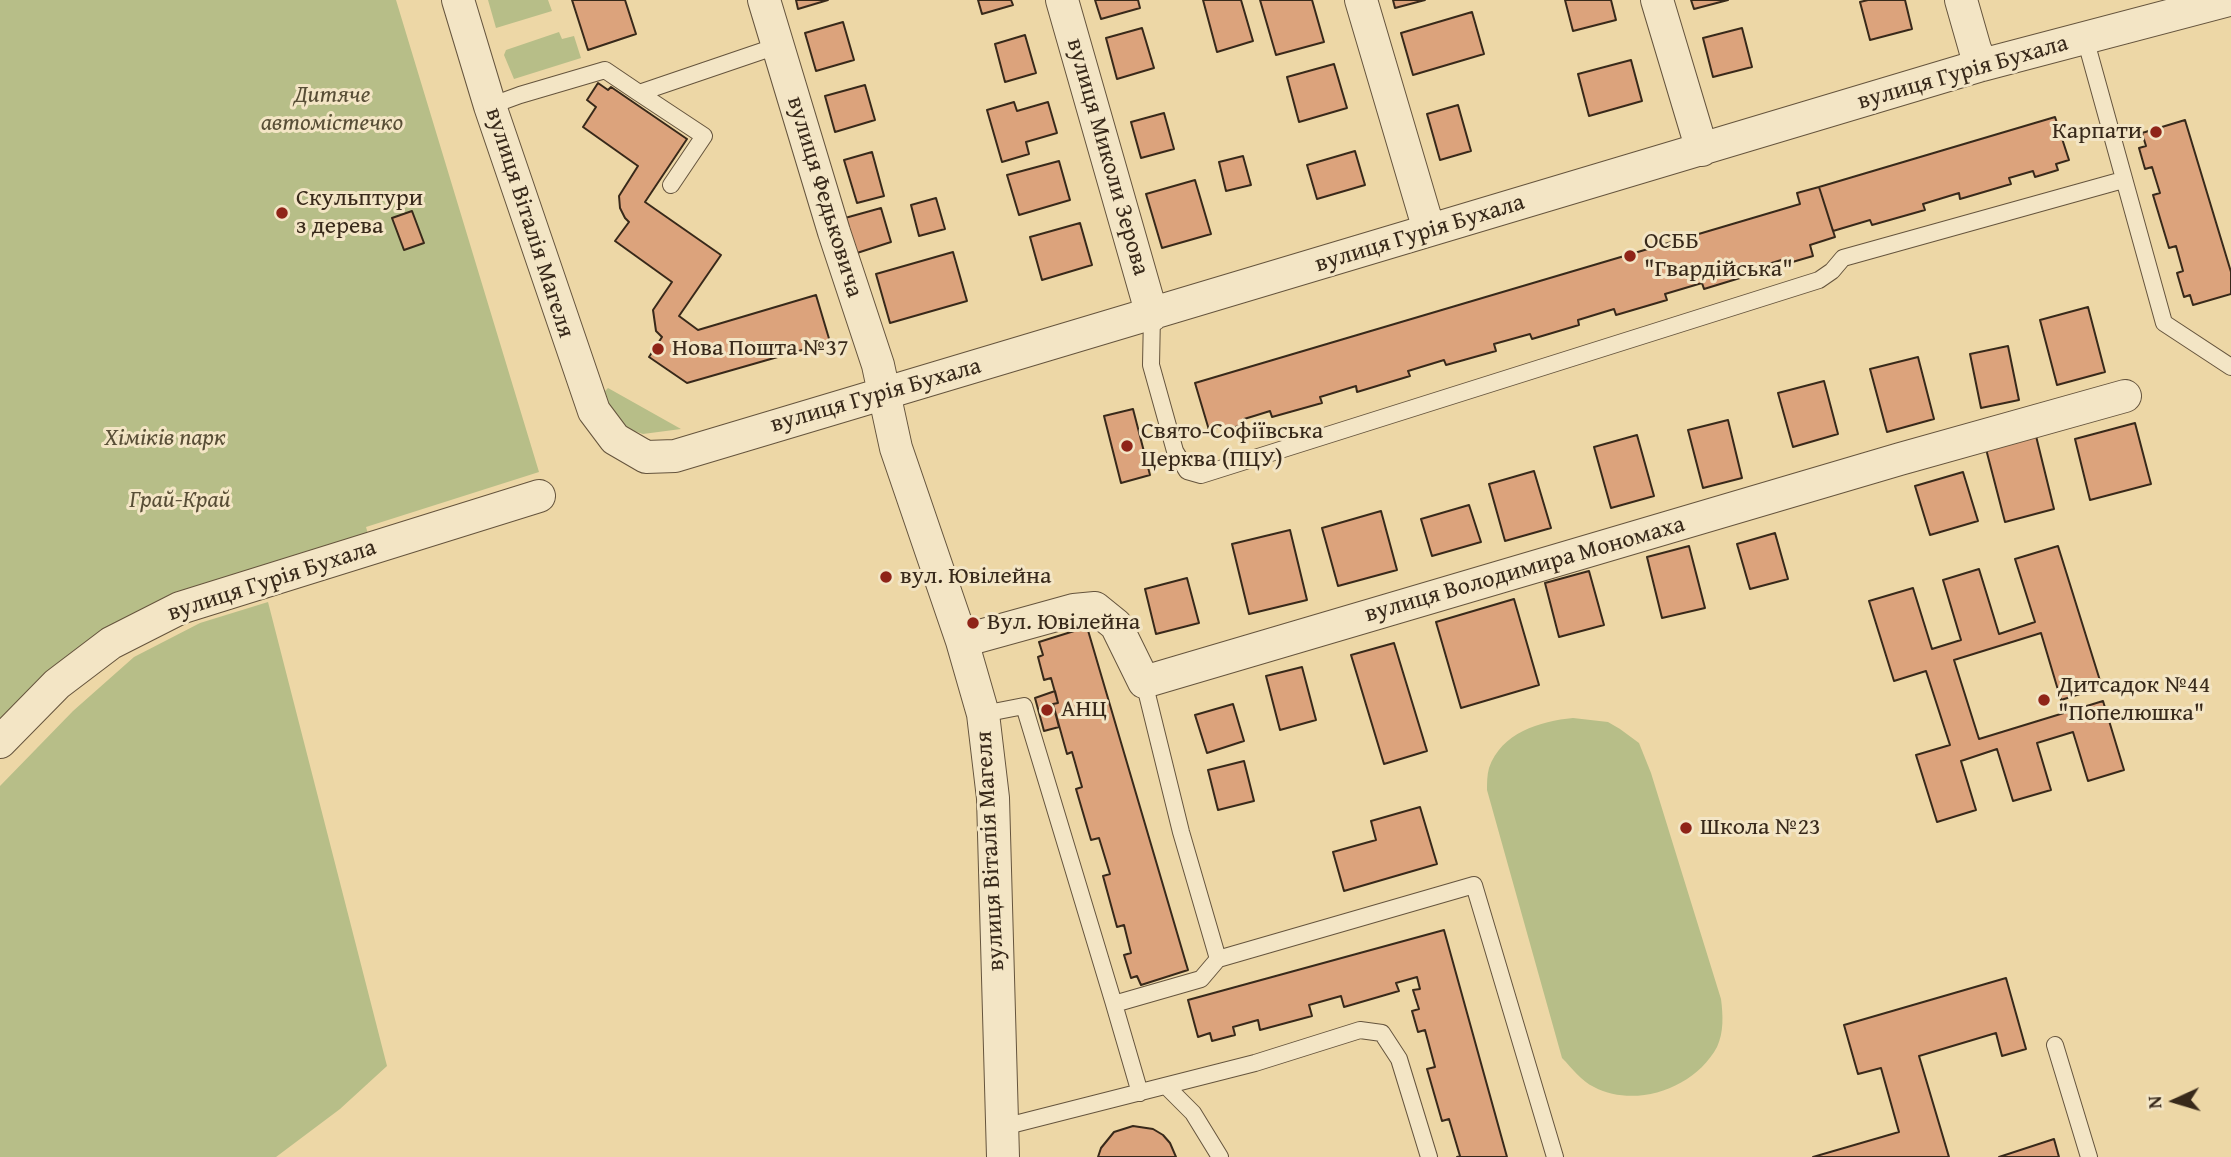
<!DOCTYPE html>
<html>
<head>
<meta charset="utf-8">
<style>
  body { margin:0 }
  #map { position:relative; width:2231px; height:1157px; overflow:hidden; background:#edd7a6; font-family:"Gentium Book Plus",serif }
  canvas { display:block }
  .north { position:absolute; left:2140px; top:1066px; width:70px; height:70px; -webkit-text-stroke:5px #f3e5c5; paint-order:stroke; rotate:266deg; font-size:19px; font-weight:700; line-height:28px; text-align:center; color:#38291a }
  .north::after { content:''; display:block; margin:auto; width:24px; height:32px; background:#38291a; clip-path:polygon(50% 0,100% 100%,50% 72%,0 100%) }
</style>
</head>
<body>
<div id="map">
<canvas width="2231" height="1157"></canvas>
<div class="north">N</div>
</div>
<script>
const g = document.querySelector('canvas').getContext('2d');
g.lineJoin = 'round';
function fill(path, color) {
  g.fillStyle = color;
  g.fill(path, 'evenodd');
}
function strokePath(path, color, width, dash) {
  g.strokeStyle = color;
  g.lineWidth = width;
  g.lineCap = dash ? 'butt' : 'round';
  g.setLineDash(dash || []);
  g.stroke(path);
}
function drawText(font, color, halo, rows, align = 'center') {
  g.font = font + ' "Gentium Book Plus",serif';
  g.lineWidth = 6;
  g.setLineDash([]);
  g.textBaseline = 'middle';
  g.strokeStyle = halo;
  g.fillStyle = color;
  for (const [text, x, y, turn = 0] of rows) {
    g.save();
    g.translate(x, y);
    g.rotate((+turn || 0) * Math.PI / 180);
    g.textAlign = isNaN(turn) ? turn : align;
    if (halo) g.strokeText(text, 0, 0);
    g.fillText(text, 0, 0);
    g.restore();
  }
}
fill(new Path2D(`
  M0 0H396L539 472 366 527 372 548 180 608 0 742Z
  M488 0H548L552 11 496 28Z
  M559 32 562 39 574 36 581 58 514 79 504 55 506 50Z
  M608 388 681 429 643 434 631 430 619 425 599 397Z
  M268 602 387 1066 340 1109 276 1157H0V786L73 711 134 657 200 623Z
  M1573 718 1608 722 1620 729 1639 743 1651 773 1721 999C1723 1015 1724 1032 1717 1047 1695 1088 1636 1109 1594 1087 1581 1081 1572 1068 1562 1058L1487 790C1487 783 1487 775 1489 768 1501 733 1540 721 1573 718Z`), '#b7be88');
const building = new Path2D(`
  M572 0H625L636 34 588 50Z
  M796 0H828L798 9Z
  M978 0H1011L1013 5 982 14Z
  M1095 0H1138L1140 8 1101 19Z
  M1203 0H1241L1253 41 1217 52Z
  M1260 0H1312L1324 42 1276 55Z
  M1393 0H1425L1395 8Z
  M1565 0H1611L1616 20 1573 31Z
  M1691 0H1728L1694 9Z
  M1868 0H1905L1912 29 1870 40 1860 2Z
  M1472 12 1484 54 1413 75 1401 33Z
  M843 22 854 60 816 71 805 33Z
  M1142 28 1154 68 1117 79 1106 38Z
  M1742 28 1752 67 1713 77 1703 38Z
  M1025 35 1036 73 1005 82 995 44Z
  M1631 60 1642 101 1589 116 1578 74Z
  M1334 64 1347 108 1299 122 1287 77Z
  M598 83 608 90 611 87 687 139 645 202 721 255 679 316 698 330 816 295 830 342 687 383 649 357 662 337 656 331 653 310 672 282 615 241 629 222 625 218 620 208 619 196 638 166 583 127 596 107 587 100Z
  M865 85 875 120 835 132 825 96Z
  M1014 102 1017 111 1048 102 1057 133 1026 142 1029 154 1002 162 987 110Z
  M1458 105 1471 151 1440 160 1427 114Z
  M1164 113 1174 149 1141 158 1131 122Z
  M2055 117 2069 160 2056 164 2058 170 2035 177 2033 171 2009 178 2011 184 1960 199 1959 193 1923 204 1925 210 1872 225 1870 220 1833 231 1819 187Z
  M2185 120 2231 272V294L2193 305 2190 295 2184 297 2177 273 2183 271 2176 246 2169 248 2153 195 2160 193 2152 167 2145 169 2139 148 2146 146 2142 133Z
  M1355 151 1365 185 1317 199 1307 165Z
  M872 152 884 196 857 203 844 160Z
  M1243 156 1251 185 1226 191 1219 162Z
  M1059 161 1070 200 1019 215 1007 175Z
  M1195 180 1211 234 1162 248 1146 194Z
  M1819 187 1835 237 1810 245 1813 256 1789 263 1788 258 1752 269 1753 274 1704 289 1702 283 1665 294 1667 300 1616 315 1614 309 1578 320 1579 325 1532 339 1530 334 1494 344 1496 351 1446 365 1444 360 1408 371 1410 376 1357 392 1356 386 1320 397 1322 403 1272 417 1270 411 1254 416 1244 419 1245 424 1223 431 1221 426 1209 430 1195 383 1800 204 1797 193Z
  M936 198 945 229 919 236 911 205Z
  M881 208 891 242 857 253 845 218Z
  M412 211 424 243 404 250 392 218Z
  M1080 223 1092 265 1042 280 1030 237Z
  M953 252 967 301 890 323 876 274Z
  M2088 307 2105 372 2057 385 2040 320Z
  M2008 346 2019 400 1981 408 1970 354Z
  M1918 357 1934 419 1887 432 1870 369Z
  M1824 381 1838 434 1793 447 1778 393Z
  M1133 409 1150 475 1121 483 1104 416Z
  M1728 420 1742 478 1703 488 1688 430Z
  M2135 423 2151 484 2090 500 2075 439Z
  M1637 435 1654 496 1611 508 1594 447Z
  M2036 436 2054 509 2005 522 1986 449Z
  M1534 471 1551 528 1505 541 1489 484Z
  M1963 472 1978 521 1930 535 1915 486Z
  M1469 505 1481 542 1432 556 1421 519Z
  M1381 511 1397 570 1338 586 1322 528Z
  M1290 530 1307 600 1249 614 1232 544Z
  M1775 533 1788 579 1750 589 1737 544Z
  M1689 546 1705 608 1662 618 1647 557Z
  M2058 546 2102 687 2061 700 2041 633 1954 660 1979 739 2103 701 2124 770 2088 781 2073 732 2037 743 2051 790 2013 801 1997 749 1961 761 1976 810 1937 822 1916 755 1950 745 1926 671 1894 681 1869 601 1913 588 1932 649 1961 640 1943 580 1979 569 1999 634 2035 622 2015 559Z
  M1589 571 1604 625 1559 637 1545 583Z
  M1187 578 1199 623 1156 634 1145 589Z
  M1514 599 1539 685 1461 708 1436 622Z
  M1087 627 1188 970 1141 985 1137 976 1131 978 1124 955 1131 953 1124 925 1117 927 1103 876 1110 874 1099 838 1091 840 1076 789 1082 787 1072 752 1067 754 1053 704 1058 703 1051 678 1044 680 1038 657 1043 655 1039 642Z
  M1394 643 1427 751 1384 764 1351 655Z
  M1302 667 1316 720 1280 730 1266 676Z
  M1055 691 1058 703 1053 704 1059 727 1044 731 1035 698Z
  M1233 704 1244 741 1207 753 1195 715Z
  M1244 761 1254 801 1218 810 1208 770Z
  M1420 807 1437 864 1344 891 1333 852 1376 840 1371 821Z
  M1444 930 1507 1157H1457L1460 1156 1449 1119 1442 1121 1427 1069 1435 1067 1425 1030 1418 1032 1412 1011 1419 1009 1413 990 1420 989 1417 977 1396 983 1399 991 1344 1007 1341 996 1309 1005 1312 1016 1260 1030 1258 1020 1233 1027 1235 1035 1212 1041 1210 1033 1198 1037 1188 1000Z
  M2006 978 2026 1049 2002 1056 1996 1033 1919 1056 1949 1157H1813L1899 1132 1881 1068 1858 1074 1844 1025Z
  M1133 1126 1153 1129 1163 1135 1170 1143 1176 1157H1098L1101 1148 1114 1132Z
  M2054 1139 2059 1157H1999Z`);
fill(building, '#dca37c');
strokePath(building, '#38291a', 2);
const lane = new Path2D(`
  M2085 38 2164 323 2231 367
  M639 93 704 136 671 185
  M490 106 520 95 605 70 639 93 777 46
  M1152 315 1151 365 1175 451 1187 471 1201 475 1819 280 1832 271 1843 258 2123 180
  M1144 682 1181 832 1218 959 1474 885 1555 1157
  M983 714 1024 706 1114 1004
  M2055 1045 2089 1157
  M1166 1086 1193 1113 1220 1157
  M1140 1093 1114 1004 1201 979 1218 959
  M1003 1127 1255 1063 1360 1030 1382 1033 1399 1059 1429 1157`);
const street = new Path2D(`
  M458 0 490 106 594 411 615 439 646 457 675 456 1982 65 2229 0
  M764 0 834 232 878 365 896 448 962 641 983 714 993 798 1003 1157
  M1062 0 1152 315
  M1361 0 1429 230
  M1657 0 1702 150
  M1961 0 1975 49 1982 65
  M962 641 1074 610 1095 608 1116 625 1144 682 1900 459 2125 396
  M0 742 57 684 111 643 180 608 539 496`);
strokePath(lane, '#65543d', 18);
strokePath(street, '#65543d', 34);
strokePath(lane, '#f3e5c5', 16);
strokePath(street, '#f3e5c5', 32);
for (const [x, y, r, color] of [
  [2156,132,7,"#8f2418"],
  [282,213,7,"#8f2418"],
  [1630,256,7,"#8f2418"],
  [658,349,7,"#8f2418"],
  [1127,446,7,"#8f2418"],
  [886,577,7,"#8f2418"],
  [973,623,7,"#8f2418"],
  [2044,700,7,"#8f2418"],
  [1047,710,7,"#8f2418"],
  [1686,828,7,"#8f2418"]
]) {
  const dot = new Path2D();
  dot.arc(x, y, r, 0, 2 * Math.PI);
  g.fillStyle = color;
  g.fill(dot);
  strokePath(dot, '#f3e5c5', 2.5);
}
drawText('24px', '#38291a', '#f3e5c5', [
  ["вулиця Гурія Бухала",1963,73,-16],
  ["вулиця Миколи Зерова",1107,157,74],
  ["вулиця Федьковича",824,197,73],
  ["вулиця Віталія Магеля",529,223,72],
  ["вулиця Гурія Бухала",1420,234,-17],
  ["вулиця Гурія Бухала",876,396,-16],
  ["вулиця Володимира Мономаха",1525,570,-16],
  ["вулиця Гурія Бухала",272,581,-18],
  ["вулиця Віталія Магеля",991,851,-93]
]);
drawText('italic 24px', '#584e36', '#f3e5c5', [
  ["Дитяче",332,96],
  ["автомістечко",332,124],
  ["Хіміків парк",165,439],
  ["Грай-Край",180,501]
]);
drawText('24px', '#38291a', '#f3e5c5', [
  ["Карпати",2142,132,"right"],
  ["Скульптури",296,199],
  ["з дерева",296,227],
  ["ОСББ",1644,242],
  ["\"Гвардійська\"",1644,270],
  ["Нова Пошта №37",672,349],
  ["Свято-Софіївська",1141,432],
  ["Церква (ПЦУ)",1141,460],
  ["вул. Ювілейна",900,577],
  ["Вул. Ювілейна",987,623],
  ["Дитсадок №44",2058,686],
  ["\"Попелюшка\"",2058,714],
  ["АНЦ",1061,710],
  ["Школа №23",1700,828]
], 'left');
</script>
</body>
</html>
